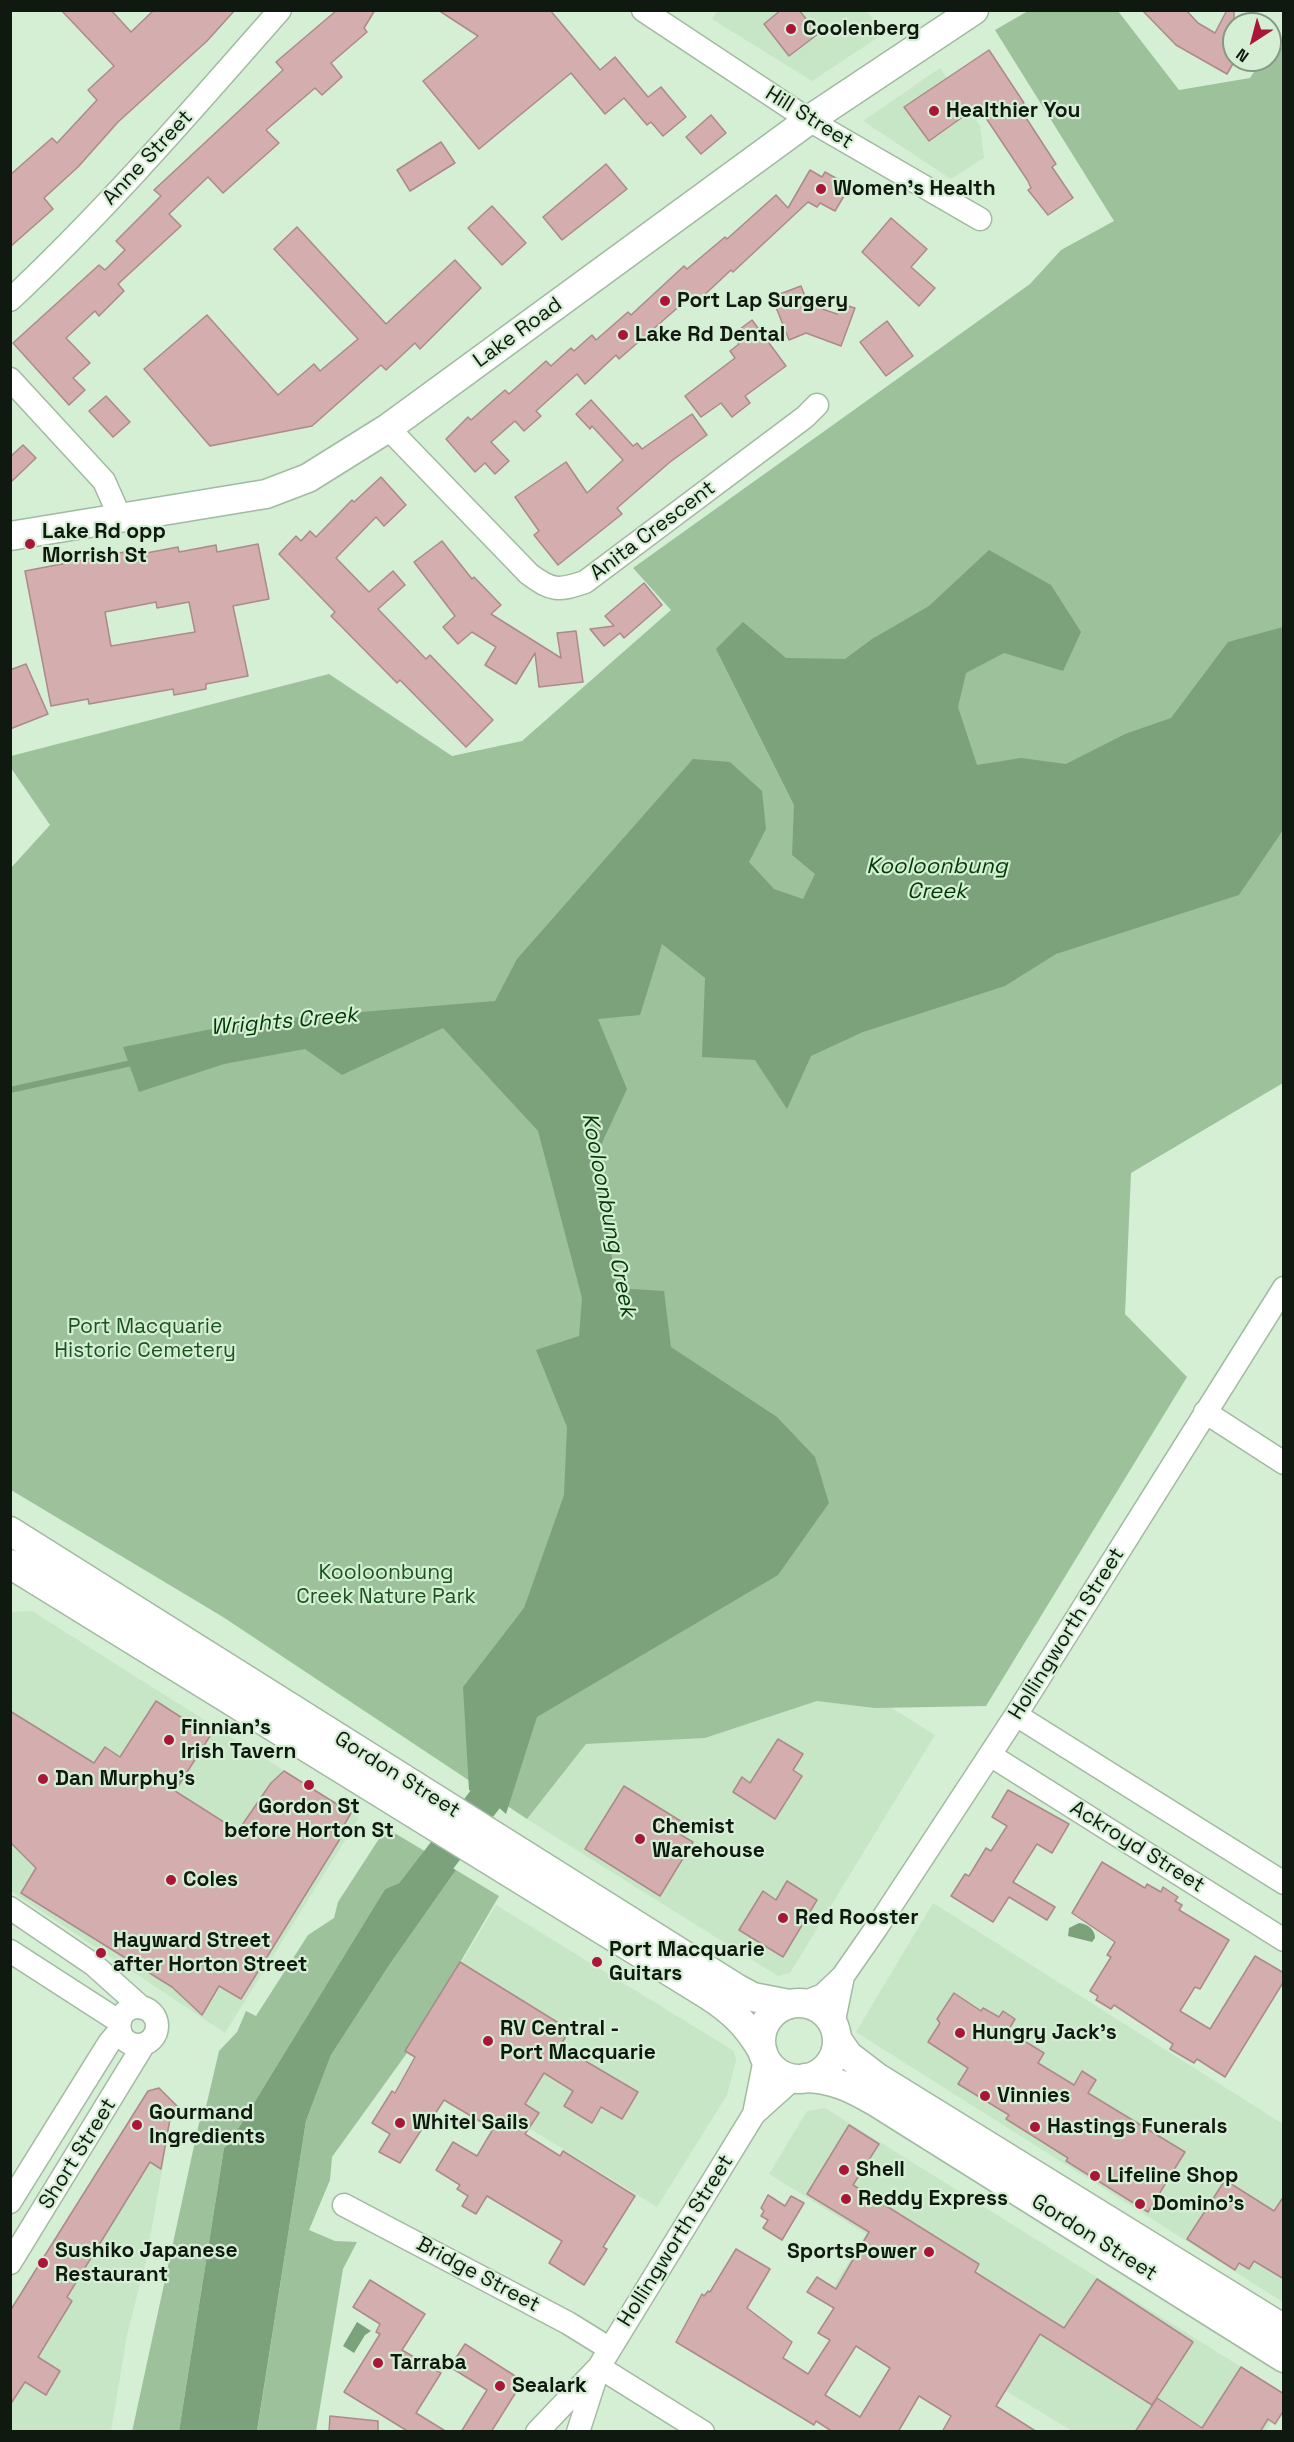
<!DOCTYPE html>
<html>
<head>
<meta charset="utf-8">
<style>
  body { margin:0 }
  #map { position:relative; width:1294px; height:2442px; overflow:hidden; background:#d5efd4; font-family:"Space Grotesk",sans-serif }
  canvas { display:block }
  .frame { position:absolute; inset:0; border:12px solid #101910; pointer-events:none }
  .north { position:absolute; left:1222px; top:12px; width:60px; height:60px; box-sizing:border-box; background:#d5efd4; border:2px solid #869986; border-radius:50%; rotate:216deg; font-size:16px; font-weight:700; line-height:24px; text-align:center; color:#101910 }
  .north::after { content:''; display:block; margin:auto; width:21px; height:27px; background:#ab1539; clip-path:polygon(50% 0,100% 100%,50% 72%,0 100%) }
</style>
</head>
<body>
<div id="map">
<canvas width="1294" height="2442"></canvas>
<div class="frame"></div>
<div class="north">N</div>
</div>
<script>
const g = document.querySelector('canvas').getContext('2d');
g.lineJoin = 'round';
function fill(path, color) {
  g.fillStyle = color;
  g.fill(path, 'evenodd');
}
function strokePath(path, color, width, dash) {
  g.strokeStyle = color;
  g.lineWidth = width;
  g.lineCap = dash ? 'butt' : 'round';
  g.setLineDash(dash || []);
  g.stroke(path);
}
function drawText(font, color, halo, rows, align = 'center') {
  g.font = font + ' "Space Grotesk",sans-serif';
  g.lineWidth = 4.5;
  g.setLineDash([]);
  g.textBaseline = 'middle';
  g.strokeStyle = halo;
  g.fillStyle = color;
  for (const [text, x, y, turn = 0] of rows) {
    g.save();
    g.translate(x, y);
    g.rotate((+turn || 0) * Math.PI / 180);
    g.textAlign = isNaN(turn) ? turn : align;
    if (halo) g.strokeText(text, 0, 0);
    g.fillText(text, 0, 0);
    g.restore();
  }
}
fill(new Path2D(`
  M717 11H866L886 32 812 81 712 19Z
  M940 68 980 126 984 158 951 179 863 121Z
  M32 1611 359 1818 225 2033 11 1891V1612Z
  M817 1701 892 1708 935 1735 790 1973 778 1976 527 1819 586 1744 705 1738Z
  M933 1903 1283 2124V2302L856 2032Z
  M496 1905 734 2051 736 2061 727 2095 657 2207 407 2053Z
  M161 2090 180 2108 171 2120 146 2260 127 2335 111 2431H11L10 2310 147 2091Z
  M825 2108 1283 2393V2404L1266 2431H1072L834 2286 866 2234 769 2174 807 2111Z`), '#c6e6c5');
fill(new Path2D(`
  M1028 11H1118L1179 90 1250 78 1262 60H1270V48L1273 43 1283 48V1083L1131 1173 1125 1314 1187 1377 986 1706 875 1708 817 1701 705 1738 586 1744 527 1819 223 1617 11 1490 10 869 50 825 11 768V756L329 674 452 756 522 741 671 610 633 568 1030 284 1061 250 1114 221 995 30Z
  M386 1828 428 1853 411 1878 385 1889 230 2142 224 2148 179 2431 132 2432 199 2123 205 2111 219 2051 237 2032 246 2011 256 2016 308 1935 334 1918 338 1902Z
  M456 1870 499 1896 407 2053 332 2157 330 2180 309 2230 335 2241 357 2242 343 2269 316 2431 257 2432 306 2121 331 2055 390 1964Z`), '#9cc19b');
fill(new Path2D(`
  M989 550 1051 585 1081 632 1063 671 1004 653 966 673 958 707 977 765 1021 758 1066 764 1125 734 1171 718 1228 642 1283 627V830L1239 895 1056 954 1005 986 863 1032 811 1056 787 1109 755 1060 702 1057 705 978 662 944 640 1015 598 1019 627 1089 595 1158 617 1288 664 1291 671 1347 777 1417 815 1457 829 1503 778 1575 537 1717 506 1814 487 1797 469 1790 463 1687 524 1608 564 1495 567 1427 536 1350 579 1336 582 1298 538 1131 443 1028 342 1075 305 1049 224 1064 139 1092 123 1047 251 1021 495 1001 517 959 693 759 730 762 762 791 766 829 749 862 774 889 803 899 815 874 792 855 794 805 716 649 743 622 786 658 845 659 872 639 929 606Z
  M428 1853 456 1870 390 1964 331 2055 306 2121 257 2431H179L224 2148 230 2142 385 1889 411 1878Z
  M1079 1923C1087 1924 1095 1929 1095 1938L1092 1942 1068 1936 1069 1928Z
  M357 2322 371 2331 365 2335 354 2353 343 2346Z`), '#7ca27b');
strokePath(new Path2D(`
  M10 1090 136 1062`), '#7ca27b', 6);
strokePath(new Path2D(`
  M410 1897 487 1797`), '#7ca27b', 34);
const building = new Path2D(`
  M61 10H111L131 32 154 10H235L207 41 118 122 78 167 44 198 53 209 10 247V175L52 138 57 143 97 100 88 90 114 66Z
  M337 10H375L364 28 367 32 331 63 342 77 322 95 315 88 266 130 279 143 223 193 208 177 169 214 181 226 118 284 124 291 99 316 95 311 66 338 90 363 73 378 85 390 69 405 13 343 99 265 105 270 125 250 116 241 161 196 154 190 283 70 276 62Z
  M438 10H550L600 70 615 57 648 97 661 87 686 117 663 136 651 122 647 125 624 98 605 114 571 73 479 149 423 81 478 36Z
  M781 10H799L818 34 789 56 764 24Z
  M1142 10H1186L1198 23 1215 33 1227 10H1234V62L1227 74 1176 45Z
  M989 50 1024 103 1019 107 1056 164 1052 167 1073 198 1048 215 1028 190 1031 188 1028 181 978 106 929 141 904 107Z
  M711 115 726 133 701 154 686 137Z
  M441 142 455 163 410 191 397 170Z
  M606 164 627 189 562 240 543 217Z
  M810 170 822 177 825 172 841 181 838 186 847 191 835 211 820 203 817 207 808 202 733 272 731 270 700 299 697 295 693 298 691 296 619 359 616 355 585 384 577 374 536 411 541 416 524 431 515 421 491 442 509 461 495 474 485 463 475 472 446 439 468 417 471 420 505 390 509 394 546 361 551 366 571 348 574 351 592 335 596 340 628 312 631 315 684 266 687 269 725 237 727 239 776 195 788 208Z
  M492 206 526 243 502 265 468 228Z
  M891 218 927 249 911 267 935 288 919 306 862 252Z
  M297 227 386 324 455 260 481 288 420 349 415 343 386 370 381 365 312 426 210 446 144 369 207 315 278 395 314 364 320 371 358 339 274 249Z
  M801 286 808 304 837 314 841 304 855 308 841 346 806 333 789 340 772 297Z
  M752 320 786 366 745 396 750 403 732 417 721 403 701 417 685 396 735 358 730 351 739 344 732 335Z
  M887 321 913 356 886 376 860 342Z
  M106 396 130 422 113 437 89 411Z
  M591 400 633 446 637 443 642 449 692 414 707 435 670 462 617 508 622 514 558 565 534 535 539 531 515 497 566 462 587 493 623 460 592 426 590 429 576 414Z
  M23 445 36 458 10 483V457Z
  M381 477 406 505 384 526 376 517 336 558 369 592 393 571 405 585 378 609 426 659 430 655 493 720 466 747 400 680 397 683 331 616 335 612 279 554 296 536 301 541 310 531 316 537 352 500 354 502Z
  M442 541 472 579 474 577 501 605 491 614 561 658 557 633 576 631 583 682 539 687 535 653 516 684 485 665 496 647 472 632 458 644 443 627 455 616 414 562Z
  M258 544 269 599 233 606 248 676 206 684V689L174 695 173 689 89 704 88 699 51 706 25 571 140 549 141 554 178 547 179 552 216 545 217 552ZM156 602 157 608 189 602 195 632 111 646 105 612Z
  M644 583 662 605 624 638 620 633 604 646 590 629 614 626 605 616Z
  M26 664 48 714 10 729V670Z
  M156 1701 210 1736 175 1791 238 1831 271 1783 284 1771 351 1813 340 1832 343 1834 241 1999 219 1986 202 2015 172 1987 21 1893 36 1868 10 1842V1711L94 1763 105 1747 120 1757Z
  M778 1739 803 1754 793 1770 802 1776 775 1819 733 1792 742 1777 750 1783Z
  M624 1786 687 1825 681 1835 693 1842 660 1896 585 1849Z
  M1008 1790 1069 1824 1052 1853 1037 1844 1013 1882 1055 1907 1047 1920 1009 1897 993 1922 951 1896 965 1874 969 1876 986 1848 991 1851 1007 1826 992 1817Z
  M1102 1862 1145 1888 1147 1884 1161 1892 1163 1887 1178 1897 1175 1901 1182 1905 1179 1910 1229 1940 1200 1989 1195 1987 1180 2011 1210 2029 1255 1956 1284 1973V1981L1225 2077 1197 2059 1194 2063 1170 2049 1173 2044 1114 2005 1111 2009 1096 2000 1098 1996 1090 1991 1111 1957 1107 1955 1115 1942 1072 1913Z
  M787 1881 817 1900 783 1957 739 1930 763 1891 776 1900Z
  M460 1962 570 2030 560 2046 638 2092 622 2119 601 2107 592 2123 564 2106 573 2091 544 2073 525 2104 539 2113 525 2134 560 2156 563 2151 635 2196 603 2247 607 2249 584 2285 549 2263 562 2241 487 2196 476 2214 462 2206 468 2196 457 2189 460 2185 436 2170 453 2142 477 2156 493 2129 444 2100 433 2117 427 2121 400 2163 379 2152 390 2134 372 2123 392 2091 395 2093 415 2057 405 2051Z
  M954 1993 981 2011 983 2008 999 2017 1003 2011 1015 2019 1008 2031 1044 2053 1038 2063 1074 2085 1082 2071 1096 2080 1088 2093 1185 2152 1148 2212 1066 2161 1068 2158 1006 2119 1009 2115 958 2084 968 2068 928 2042 940 2023 937 2019Z
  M159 2088 177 2106 170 2119 161 2169 150 2162 67 2297 72 2301 38 2357 60 2371 46 2395 25 2382 10 2405V2311L148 2091Z
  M849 2125 879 2144 853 2185 979 2264 975 2272 1005 2291 1064 2328 1097 2279 1193 2342 1152 2405 1040 2334 996 2406 1037 2432H942L951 2416 919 2396 898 2432H833L816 2421 814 2425 676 2342 702 2294 704 2296 708 2291 710 2292 736 2249 770 2269 747 2308 792 2342 783 2358 808 2374 830 2340 818 2333 834 2308 807 2292 817 2277 836 2289 869 2232 807 2194ZM856 2346 890 2368 860 2417 825 2395Z
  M1225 2180 1274 2211 1284 2196V2279L1254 2261 1249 2269 1239 2263 1235 2270 1187 2239Z
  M768 2195 785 2206 791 2196 804 2203 782 2240 763 2228 768 2220 761 2216 764 2211 761 2208Z
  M370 2280 425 2314 402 2350 441 2373 416 2413 447 2432H409L344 2392 380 2334 376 2332 380 2324 353 2307Z
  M465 2344 523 2381 491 2432H461L487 2390 450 2367Z
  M1241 2367 1284 2394V2410L1275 2424 1268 2419 1260 2432H1135L1157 2398 1202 2428Z
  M330 2416 378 2421V2432H329Z`);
fill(building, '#d4aeaf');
strokePath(building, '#ad898a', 1.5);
const minor = new Path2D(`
  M643 10 809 120 980 219
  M10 300C106 210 193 109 280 10
  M10 379 104 481 120 517
  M388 428 529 574C552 591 558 591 585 582L805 417 817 405
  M1205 1412 1284 1463
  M1016 1715 1284 1883
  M990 1755 1284 1940
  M10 1908 94 1965 142 2008
  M10 1951 120 2022
  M803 2003 823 1995 843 1976 877 1927 1016 1715 1284 1288
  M119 2026a19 19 0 1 1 38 0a19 19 0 1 1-38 0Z
  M833 2025 843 1976
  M754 2114 765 2059
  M10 2202 109 2043 120 2030
  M344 2205 568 2323 610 2349
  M10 2263 144 2044
  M599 2367 703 2432
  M537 2432 596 2370
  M578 2432 599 2367 610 2349 754 2114 794 2078`);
const major = new Path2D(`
  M10 536 266 494 308 478 388 428 809 120 974 10
  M10 1531 738 1989 753 1997 789 2004
  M10 1564 708 1995C733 2011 748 2026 763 2052
  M761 2041a38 38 0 1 1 76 0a38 38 0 1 1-76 0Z
  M837 2039 848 2055 878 2078 1284 2329
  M805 2078C834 2079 852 2088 876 2102L1284 2358`);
strokePath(minor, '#a1baa0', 25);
strokePath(major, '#a1baa0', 31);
strokePath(minor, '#fff', 22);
strokePath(major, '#fff', 28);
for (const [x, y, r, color] of [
  [791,29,6,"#ab1539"],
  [934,111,6,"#ab1539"],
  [821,189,6,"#ab1539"],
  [665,301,6,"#ab1539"],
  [623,335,6,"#ab1539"],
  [30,544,6,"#ab1539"],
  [169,1740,6,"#ab1539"],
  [43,1779,6,"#ab1539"],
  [309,1785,6,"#ab1539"],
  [640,1839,6,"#ab1539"],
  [171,1880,6,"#ab1539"],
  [783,1918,6,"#ab1539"],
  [101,1953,6,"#ab1539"],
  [597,1962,6,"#ab1539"],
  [960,2033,6,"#ab1539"],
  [488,2041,6,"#ab1539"],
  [985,2096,6,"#ab1539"],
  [400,2123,6,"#ab1539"],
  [137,2125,6,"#ab1539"],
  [1035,2127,6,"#ab1539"],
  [844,2170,6,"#ab1539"],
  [1095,2176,6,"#ab1539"],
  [846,2199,6,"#ab1539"],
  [1140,2204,6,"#ab1539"],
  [929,2252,6,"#ab1539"],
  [43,2263,6,"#ab1539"],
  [378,2363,6,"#ab1539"],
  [500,2386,6,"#ab1539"]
]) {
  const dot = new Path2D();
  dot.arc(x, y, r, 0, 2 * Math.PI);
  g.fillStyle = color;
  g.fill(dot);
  strokePath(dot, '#d5efd4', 2);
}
drawText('bold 21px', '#101910', '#d5efd4', [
  ["Coolenberg",803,29],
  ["Healthier You",946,111],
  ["Women's Health",833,189],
  ["Port Lap Surgery",677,301],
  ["Lake Rd Dental",635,335],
  ["Lake Rd opp",42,532],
  ["Morrish St",42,556],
  ["Finnian's",181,1728],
  ["Irish Tavern",181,1752],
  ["Dan Murphy's",55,1779],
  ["Gordon St",309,1807,"center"],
  ["before Horton St",309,1831,"center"],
  ["Chemist",652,1827],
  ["Warehouse",652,1851],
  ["Coles",183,1880],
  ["Red Rooster",795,1918],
  ["Hayward Street",113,1941],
  ["after Horton Street",113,1965],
  ["Port Macquarie",609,1950],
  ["Guitars",609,1974],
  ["RV Central -",500,2029],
  ["Port Macquarie",500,2053],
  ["Hungry Jack's",972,2033],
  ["Vinnies",997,2096],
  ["Gourmand",149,2113],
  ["Ingredients",149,2137],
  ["Whitel Sails",412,2123],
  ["Hastings Funerals",1047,2127],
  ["Shell",856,2170],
  ["Lifeline Shop",1107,2176],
  ["Reddy Express",858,2199],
  ["Domino's",1152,2204],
  ["Sushiko Japanese",55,2251],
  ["Restaurant",55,2275],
  ["SportsPower",917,2252,"right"],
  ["Tarraba",390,2363],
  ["Sealark",512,2386]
], 'left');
drawText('21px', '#101910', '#d5efd4', [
  ["Hill Street",809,118,32],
  ["Anne Street",148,158,-47],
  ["Lake Road",518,333,-36],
  ["Anita Crescent",653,531,-37],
  ["Hollingworth Street",1067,1634,-58],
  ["Gordon Street",397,1775,32],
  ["Ackroyd Street",1137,1847,32],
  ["Short Street",78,2154,-58],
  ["Gordon Street",1094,2238,32],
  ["Hollingworth Street",676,2241,-58],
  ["Bridge Street",478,2275,28]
]);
drawText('21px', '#1b521e', '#d5efd4', [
  ["Port Macquarie",145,1327],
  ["Historic Cemetery",145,1351],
  ["Kooloonbung",386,1573],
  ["Creek Nature Park",386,1597]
]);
drawText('italic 22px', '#003a04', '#d5efd4', [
  ["Kooloonbung",937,867],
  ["Creek",937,892],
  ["Wrights Creek",284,1022,-5],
  ["Kooloonbung Creek",608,1215,79]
]);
</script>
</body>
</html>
